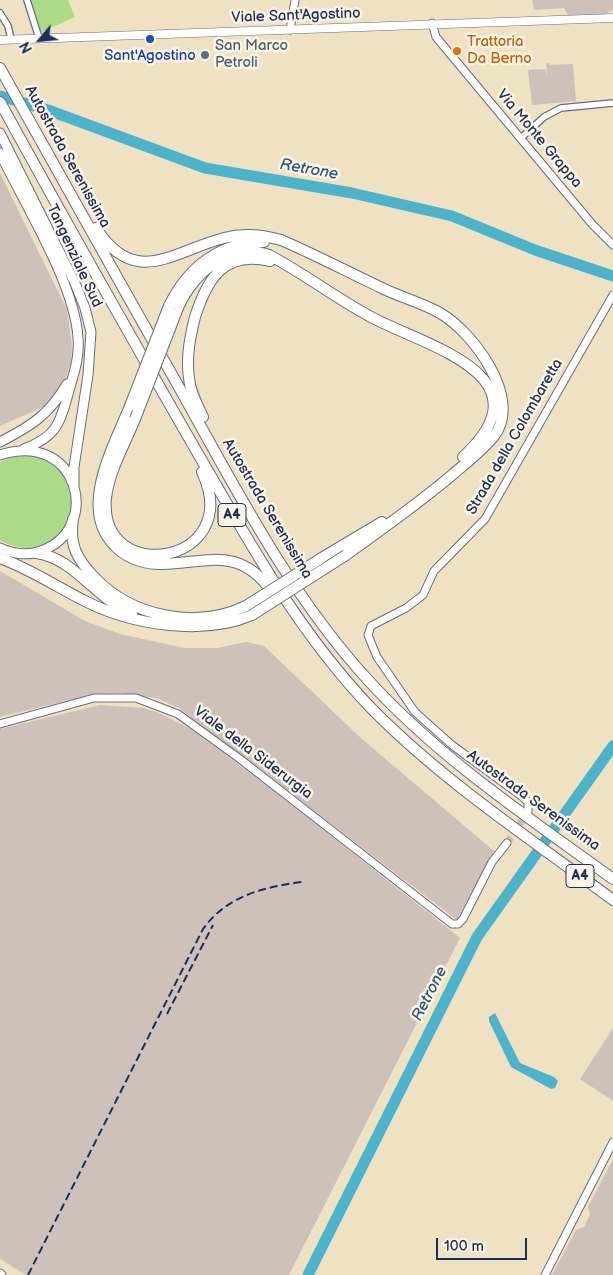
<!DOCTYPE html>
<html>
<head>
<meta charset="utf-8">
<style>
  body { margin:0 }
  #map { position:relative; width:613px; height:1275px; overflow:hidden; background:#efe2c2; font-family:"Balsamiq Sans",sans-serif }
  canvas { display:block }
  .north { position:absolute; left:15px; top:15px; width:50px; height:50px; -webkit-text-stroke:4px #fcf5e5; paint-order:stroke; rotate:242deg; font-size:14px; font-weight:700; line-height:20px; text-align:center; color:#1b2f5e }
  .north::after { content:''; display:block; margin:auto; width:18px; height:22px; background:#1b2f5e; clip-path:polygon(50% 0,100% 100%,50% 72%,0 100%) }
  .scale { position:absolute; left:436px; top:1238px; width:91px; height:22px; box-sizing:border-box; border:2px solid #1b2f5e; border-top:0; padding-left:6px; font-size:15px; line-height:18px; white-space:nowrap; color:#1b2f5e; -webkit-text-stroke:4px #fcf5e5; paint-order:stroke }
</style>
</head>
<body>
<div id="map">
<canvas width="613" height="1275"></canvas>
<div class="north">N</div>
<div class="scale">100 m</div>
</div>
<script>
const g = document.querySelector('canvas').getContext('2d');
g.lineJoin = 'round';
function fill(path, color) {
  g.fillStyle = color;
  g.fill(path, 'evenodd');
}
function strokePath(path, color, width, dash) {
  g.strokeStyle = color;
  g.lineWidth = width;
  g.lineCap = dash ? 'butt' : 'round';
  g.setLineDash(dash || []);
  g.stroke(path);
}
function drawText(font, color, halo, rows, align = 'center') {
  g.font = font + ' "Balsamiq Sans",sans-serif';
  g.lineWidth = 5;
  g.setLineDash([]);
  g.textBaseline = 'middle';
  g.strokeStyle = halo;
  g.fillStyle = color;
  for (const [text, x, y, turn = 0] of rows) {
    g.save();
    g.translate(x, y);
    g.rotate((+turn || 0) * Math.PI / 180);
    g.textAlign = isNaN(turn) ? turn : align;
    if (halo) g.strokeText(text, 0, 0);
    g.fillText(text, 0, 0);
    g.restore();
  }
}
fill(new Path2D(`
  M532 0H613V10L605 14 568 15 564 8 534 10Z
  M546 63H549L550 65 573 64 576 101 532 105 528 70 545 69 547 75Z
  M0 173 67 310 72 346 71 361 63 388 43 407 0 426Z
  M0 571 85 621 120 634 185 648H217L246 642 264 646 362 739 494 851 457 920 179 708 156 698 121 693 94 694 0 717Z
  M100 705 144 708 157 712 189 728 272 789 460 938 289 1275H26L0 1259V729Z
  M613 1028V1101L580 1079Z
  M613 1159V1275H552L576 1230 584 1227 590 1214 588 1207Z`), '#cec1ba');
fill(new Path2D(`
  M29 0H68L75 17 41 32Z
  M30 455C109 475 63 577 0 540V462L15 456Z`), '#acdb88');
fill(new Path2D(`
  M495 1013 520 1063 554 1077 558 1081 555 1088 551 1089 511 1067 489 1021V1017Z`), '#4cb3cb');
strokePath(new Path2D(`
  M0 96 48 110 205 168 352 193 452 216 535 250 613 276
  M308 1275 477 937 613 746`), '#4cb3cb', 11);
strokePath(new Path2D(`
  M507 843 527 813`), '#c5beae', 7, [7, 3.5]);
const minor = new Path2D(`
  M27 0 39 38
  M0 13 8 26 11 39
  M521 138 544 117 561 108 613 103`);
const tertiary = new Path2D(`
  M432 23 436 37 592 224 613 245
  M290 30 295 0
  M0 724 94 698H136L178 714 240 759 452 924H458L463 919 492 862 507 843
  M528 812V802L523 797 452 745 415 712 377 657 368 635 371 626 406 608 423 595 434 571 485 519 613 295
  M545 1275 613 1142`);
const secondary = new Path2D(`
  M0 40 613 18`);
const primary = new Path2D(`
  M0 1274 1 1275`);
const trunk = new Path2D(`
  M0 133 75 283 85 308 91 332 88 375 74 467V487
  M0 153C24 203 75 284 78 338 80 357 73 376 68 394 60 425 55 437 24 449
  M0 442C31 426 49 415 67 384
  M0 455C79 429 103 529 41 551 27 556 13 554 0 548`);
const motorway = new Path2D(`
  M0 68C59 175 120 282 180 389 236 489 290 595 368 680 440 759 528 817 613 879
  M0 102C61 213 123 323 186 433 242 529 294 628 372 709 444 782 531 839 613 900
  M96 228C135 289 173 251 224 238 243 233 263 235 281 240 316 255 350 273 384 289 403 298 423 303 440 313 473 332 523 399 494 436 482 451 466 463 452 475 418 504 382 529 346 555
  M169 306C188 267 220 242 264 242
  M176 313C189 277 227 240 269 255 305 274 337 299 373 318 428 347 551 376 463 457
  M130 406C114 446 78 508 114 545 126 558 141 563 158 564 205 564 239 544 272 592
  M203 417C197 404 190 392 189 378 186 357 190 337 195 317 207 279 224 250 270 261
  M135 419C125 444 109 471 106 498 98 588 246 565 202 472
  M73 519C69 545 77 559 94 577 132 617 196 630 246 606
  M36 553C75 558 95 599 132 613
  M0 558C30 569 57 587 85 601 132 625 203 636 252 615
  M320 559 382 522`);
strokePath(minor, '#656e81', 8);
strokePath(tertiary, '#656e81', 9);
strokePath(secondary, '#656e81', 9);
strokePath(primary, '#656e81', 11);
strokePath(trunk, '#656e81', 11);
strokePath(motorway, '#656e81', 12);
strokePath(minor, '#fff', 5.5);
strokePath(tertiary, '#fff', 7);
strokePath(secondary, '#fff', 8);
strokePath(primary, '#fff', 9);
strokePath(trunk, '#fff', 9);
strokePath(motorway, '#fff', 10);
strokePath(new Path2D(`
  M167 1014 213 925
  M28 1275 203 929C227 896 263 887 302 882`), '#1b2f5e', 2, [8, 4]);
const motorwayBridge = new Path2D(`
  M130 406 169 306
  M135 419 176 313
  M246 606 320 559
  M252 615 346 555`);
strokePath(motorwayBridge, '#656e81', 12, []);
strokePath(motorwayBridge, '#fff', 10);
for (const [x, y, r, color] of [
  [150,39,5,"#1a4fb4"],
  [457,51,5,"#e8710a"],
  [205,55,5,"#5c6f8a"]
]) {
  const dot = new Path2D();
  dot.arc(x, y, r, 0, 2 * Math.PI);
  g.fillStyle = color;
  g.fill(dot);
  strokePath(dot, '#fcf5e5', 2);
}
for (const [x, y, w] of [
  [232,515,28],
  [580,876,28]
]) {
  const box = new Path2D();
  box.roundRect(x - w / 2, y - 11.5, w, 23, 4);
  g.fillStyle = '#fcf5e5';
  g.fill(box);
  strokePath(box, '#1b2f5e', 1);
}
drawText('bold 14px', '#1b2f5e', null, [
  ["A4",232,515],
  ["A4",580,876]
]);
drawText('15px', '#1b2f5e', '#fcf5e5', [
  ["Viale Sant'Agostino",296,16,-2],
  ["Via Monte Grappa",539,139,50],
  ["Autostrada Serenissima",67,157,61],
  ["Tangenziale Sud",74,256,65],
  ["Strada della Colombaretta",515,437,-60],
  ["Autostrada Serenissima",267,509,59],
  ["Viale della Siderurgia",253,753,37],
  ["Autostrada Serenissima",533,801,36]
]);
drawText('15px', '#c56008', '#fcf5e5', [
  ["Trattoria",467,42],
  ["Da Berno",467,59]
], 'left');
drawText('15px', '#4e5e75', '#fcf5e5', [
  ["San Marco",215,46],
  ["Petroli",215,63]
], 'left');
drawText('15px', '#164399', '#fcf5e5', [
  ["Sant'Agostino",150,56]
]);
drawText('italic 16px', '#2a577f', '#fcf5e5', [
  ["Retrone",309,170,10],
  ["Retrone",430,994,-63]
]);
</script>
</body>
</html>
